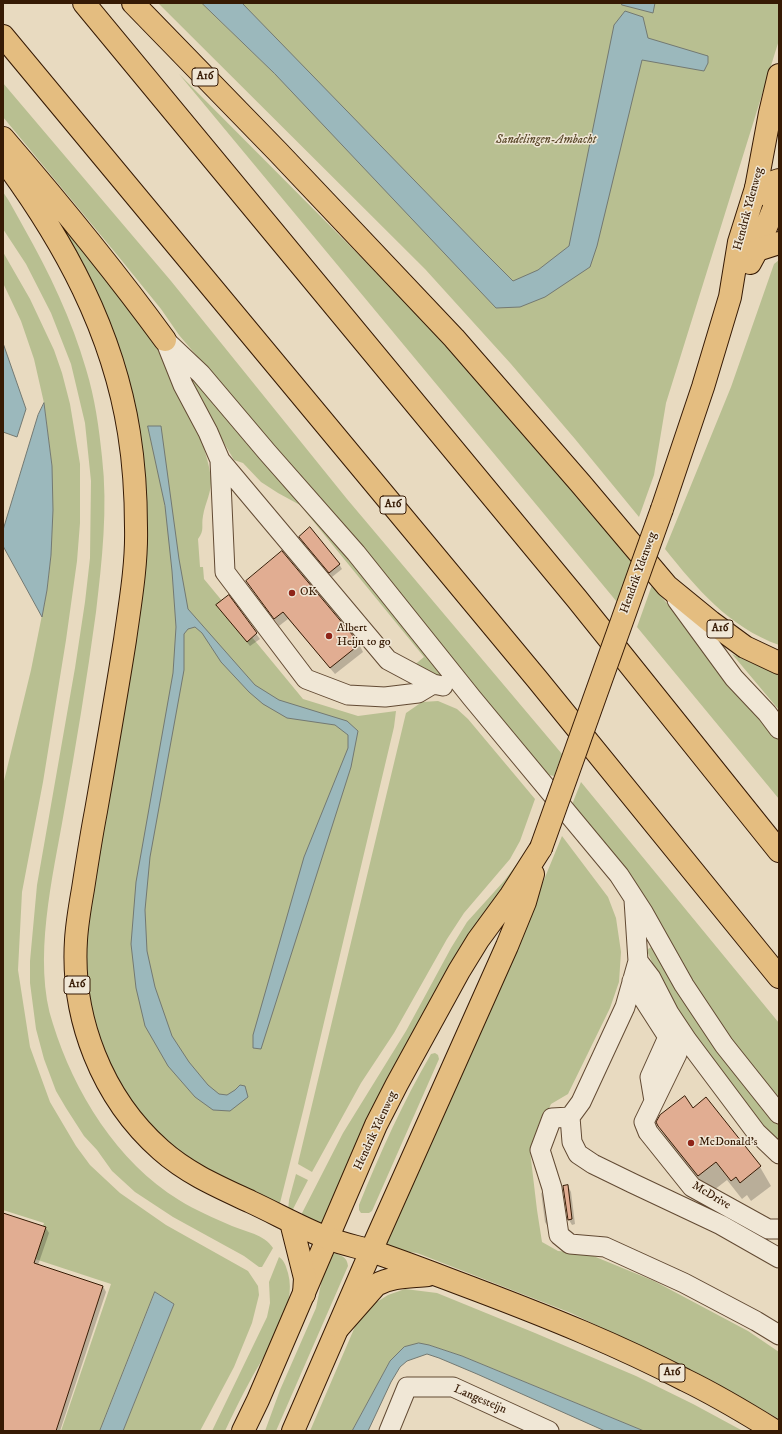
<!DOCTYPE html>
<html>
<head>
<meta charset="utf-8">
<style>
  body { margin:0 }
  #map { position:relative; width:782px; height:1434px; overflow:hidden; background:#e8dac0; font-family:"IM FELL DW Pica",serif }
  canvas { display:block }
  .frame { position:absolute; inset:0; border:4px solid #361a04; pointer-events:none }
</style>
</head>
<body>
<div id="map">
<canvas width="782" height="1434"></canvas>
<div class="frame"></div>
</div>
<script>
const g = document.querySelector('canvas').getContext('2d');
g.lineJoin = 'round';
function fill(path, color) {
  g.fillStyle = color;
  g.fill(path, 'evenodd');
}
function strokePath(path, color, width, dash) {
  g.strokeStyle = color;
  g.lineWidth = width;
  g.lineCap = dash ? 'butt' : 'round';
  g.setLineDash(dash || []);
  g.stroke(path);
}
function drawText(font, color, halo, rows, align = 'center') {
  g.font = font + ' "IM FELL DW Pica",serif';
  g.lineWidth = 3;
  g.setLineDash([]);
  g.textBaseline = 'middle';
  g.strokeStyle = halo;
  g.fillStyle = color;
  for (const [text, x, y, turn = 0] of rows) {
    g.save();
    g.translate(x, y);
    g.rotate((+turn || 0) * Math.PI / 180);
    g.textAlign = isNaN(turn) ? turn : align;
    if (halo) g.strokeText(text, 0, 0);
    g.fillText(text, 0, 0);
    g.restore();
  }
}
fill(new Path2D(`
  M158 3H202L498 289 217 3H779V40L666 403 654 475 639 517 575 439 511 364 425 269Z
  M179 74 371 267 473 373 632 560 617 602Z
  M3 83 171 281 347 499 562 754 554 776 544 774 351 537 179 335 161 309 118 256 3 117Z
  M3 192C11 203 17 216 24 228 49 272 72 320 86 369 95 398 99 428 102 457 108 508 102 561 96 612 87 679 76 745 64 812 53 876 32 961 53 1024 74 1092 117 1162 179 1200 195 1210 214 1218 232 1226 246 1232 264 1234 273 1248L262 1267H259L244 1256 173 1217 135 1192 112 1171 97 1150 84 1136 66 1108 56 1091 44 1059 36 1029 30 983V961L37 885 75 668 85 602 90 558 91 481 85 423 71 364 51 313 26 264 3 229Z
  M49 203C105 275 170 346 199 434 204 448 209 463 211 478 212 492 205 503 203 516 201 526 205 530 198 539L200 567H203L204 579 303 699 358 716 396 711 394 727 303 1111 279 1207 243 1192 151 1134 99 1058 80 951 140 542 90 281Z
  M3 252 30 299 54 350 62 373 70 404 80 464V523L77 561 66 640 43 782 22 892 18 970 30 1047 50 1102 76 1146 90 1165 120 1193 166 1225 248 1271 258 1286 259 1295 252 1323 234 1367 200 1431H123L174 1304 155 1292 100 1431H61L111 1284 32 1258 44 1223 3 1210V785L31 670 47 590 51 555 52 466 44 403 34 359 21 321 3 283Z
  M779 260V645C729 627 697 589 665 549L731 387 774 264Z
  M196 378 304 505 448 680 412 667 424 657 300 505 278 493 261 482 243 463 234 460 190 385V380Z
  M652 585 779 741V799L637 627Z
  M732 654 754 664 779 674V710Z
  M438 701 457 709 468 719 535 799 520 841 510 859 464 913 447 939 394 1033 361 1083 312 1172 298 1164 299 1159 406 713 422 702Z
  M581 782 779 1023V1103L750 1068 571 807Z
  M562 836 608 897 616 918 621 952 619 982 610 1008 568 1094 551 1104 530 1151 537 1210 542 1242 558 1251 586 1253 654 1281 748 1331 779 1352V1419L709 1379 571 1313 417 1253 380 1248 501 984Z
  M517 864 503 898 325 1226 300 1217 343 1133 406 1031 451 948 467 922 504 881Z
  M653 946 770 1113 779 1123V1143L764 1128 689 1032 661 983 648 953V949Z
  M435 1053 438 1055 439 1059 372 1211 369 1213H361L359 1210V1205C380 1153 403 1102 431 1054Z
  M296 1174 308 1180 291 1213 288 1211 289 1200Z
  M334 1253C342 1256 347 1257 348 1266L276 1431H265L280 1390 316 1308 326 1259 329 1256Z
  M279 1257C285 1261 286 1267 288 1273 298 1308 266 1351 250 1381 241 1397 233 1414 225 1431H212L267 1317 270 1303 269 1282Z
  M405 1289 437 1293 535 1333 636 1376 693 1404 743 1431H644L462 1356 429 1345 390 1361 352 1431H310L357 1322 372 1305 388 1295Z`), '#b8bf91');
const water = new Path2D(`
  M202 3H242L483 251 513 281 538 270 569 246 614 25 625 11 643 17 648 38 708 56V63L704 71 642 60 597 246 590 267 545 297 520 307 496 308 275 74Z
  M622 3H655L653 13 622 5Z
  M3 343 26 409 17 437 3 432Z
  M44 403 52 466 53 510 51 555 47 590 42 617 3 546V530L38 415Z
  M148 426H161L179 559 188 609 255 685 279 700 347 721 358 731 351 767 261 1049 253 1048V1035L304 857 348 748V735L335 725 287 718 263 704 249 692 221 662 202 633 195 627 188 629 184 634V670L150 857 145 910 147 951 155 987 172 1036 189 1062 208 1085 219 1094 227 1095 235 1090 240 1085 245 1086 248 1097 230 1111 213 1110 195 1097 168 1066 145 1026 136 988 131 944 136 882 173 673 176 627 172 571 165 506Z
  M155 1292 174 1304 123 1431H100Z
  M419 1343 429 1345 462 1356 644 1431H605L477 1374 439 1358 427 1354 407 1361 400 1367 391 1382 368 1431H352L390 1361 404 1347Z`);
fill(water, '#9bb8bc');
strokePath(water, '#737972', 1);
fill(new Path2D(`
  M300 537 339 564 342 569 332 577Z
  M247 581 359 644 363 652 335 674 288 619 279 626Z
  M228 596 260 639 250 646 217 606Z
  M705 1099 760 1167 771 1186 751 1201 747 1195 742 1199 727 1180 709 1194 670 1145 659 1126 692 1109Z
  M568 1186 571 1192 575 1224 572 1225 569 1220Z
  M541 1192 544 1197 548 1227 545 1222Z
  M3 1214 46 1228 49 1233 38 1265 103 1286 106 1292 60 1431H3Z`), '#0003');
const building = new Path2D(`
  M310 527 340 564 329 573 299 537Z
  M282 551 360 644 330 668 283 612 274 619 246 581Z
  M229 595 257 633 247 642 216 605Z
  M685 1096 693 1108 706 1097 761 1166 740 1183 736 1177 731 1181 716 1162 698 1176 658 1126 656 1122 660 1115Z
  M568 1185 572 1219 568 1220 563 1186Z
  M3 1213 46 1227 34 1263 103 1286 56 1431H3Z`);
fill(building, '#e1ad92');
strokePath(building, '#361a04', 1);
const minor = new Path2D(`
  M165 340 201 374 267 452 356 553 472 698 619 875 643 912 684 985 724 1045 779 1114
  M167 345 183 385 208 432 220 460 225 572 306 679 348 695 385 697 418 693 433 684
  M220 460 388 660 433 684 443 686
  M677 600 734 678 767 713 779 729
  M634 900 638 961 625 1007 581 1102 570 1117 552 1118 540 1150 552 1188 559 1235 570 1244 605 1247 684 1283 756 1321 779 1335
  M638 961 651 978 669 1013 687 1040 756 1132 779 1154
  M632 981 668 1037 677 1054 644 1122 648 1132 692 1187 768 1229H779
  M654 1101 650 1077 668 1037
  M570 1117 572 1142 578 1154 593 1164 632 1183 721 1225 779 1258
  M389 1431 407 1387H453L549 1431`);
const major = new Path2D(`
  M750 263 757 250 779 195
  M662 509 703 387 730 297 739 242 756 188 770 113 779 75
  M243 1431 258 1400 376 1125 397 1084 459 971 478 940 511 895 541 848
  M293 1431 371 1251 507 946 525 902 533 874`);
const highway = new Path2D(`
  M84 3 577 599 779 851
  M133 3 278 152 454 338 581 484 667 586 711 622 745 647 779 663
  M3 36 537 679 779 977
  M3 138C59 203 114 270 165 340
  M3 159C64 241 113 331 129 433 134 464 136 496 136 528 137 564 130 604 125 640 116 697 106 754 96 811 91 837 87 863 83 889 80 906 77 923 76 940 71 1018 102 1098 161 1150 188 1174 219 1187 251 1202 277 1214 303 1229 330 1239 343 1244 358 1247 371 1251 407 1263 442 1277 477 1290 548 1317 618 1345 685 1380 716 1395 746 1413 775 1431
  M756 188 779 202
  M756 188 779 180
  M757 250 779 243
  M291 1222 305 1278 304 1294
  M339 1327 376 1285C392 1276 410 1277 428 1275`);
strokePath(minor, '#624a33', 21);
strokePath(major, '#361a04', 24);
strokePath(highway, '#361a04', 24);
strokePath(minor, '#f0e7d6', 19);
strokePath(major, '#e4bd80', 22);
strokePath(highway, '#e4bd80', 22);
const majorBridge = new Path2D(`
  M541 848 662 509`);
strokePath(majorBridge, '#361a04', 24, []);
strokePath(majorBridge, '#e4bd80', 22);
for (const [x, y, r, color] of [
  [292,593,4,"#8f2418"],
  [329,636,4,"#8f2418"],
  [691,1143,4,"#8f2418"]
]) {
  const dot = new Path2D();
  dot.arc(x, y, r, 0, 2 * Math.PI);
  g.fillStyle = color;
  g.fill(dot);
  strokePath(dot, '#f0e7d6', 1.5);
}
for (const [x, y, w] of [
  [205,77,26],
  [393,505,26],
  [720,629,26],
  [77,985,26],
  [672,1373,26]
]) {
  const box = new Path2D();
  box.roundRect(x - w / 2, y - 9, w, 18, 3);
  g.fillStyle = '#f0e7d6';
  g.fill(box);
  strokePath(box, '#361a04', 1);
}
drawText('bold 11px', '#361a04', null, [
  ["A16",205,77],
  ["A16",393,505],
  ["A16",720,629],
  ["A16",77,985],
  ["A16",672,1373]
]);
drawText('italic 12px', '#5d4c2e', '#f0e7d6', [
  ["Sandelingen-Ambacht",546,141]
]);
drawText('12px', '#361a04', '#f0e7d6', [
  ["Hendrik Ydenweg",749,209,-75],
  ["Hendrik Ydenweg",639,573,-70],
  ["Hendrik Ydenweg",376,1131,-65],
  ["McDrive",711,1196,31],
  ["Langesteijn",480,1400,23]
]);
drawText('12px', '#361a04', '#f0e7d6', [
  ["OK",300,593],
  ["Albert",337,629],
  ["Heijn to go",337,643],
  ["McDonald's",699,1143]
], 'left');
</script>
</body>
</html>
